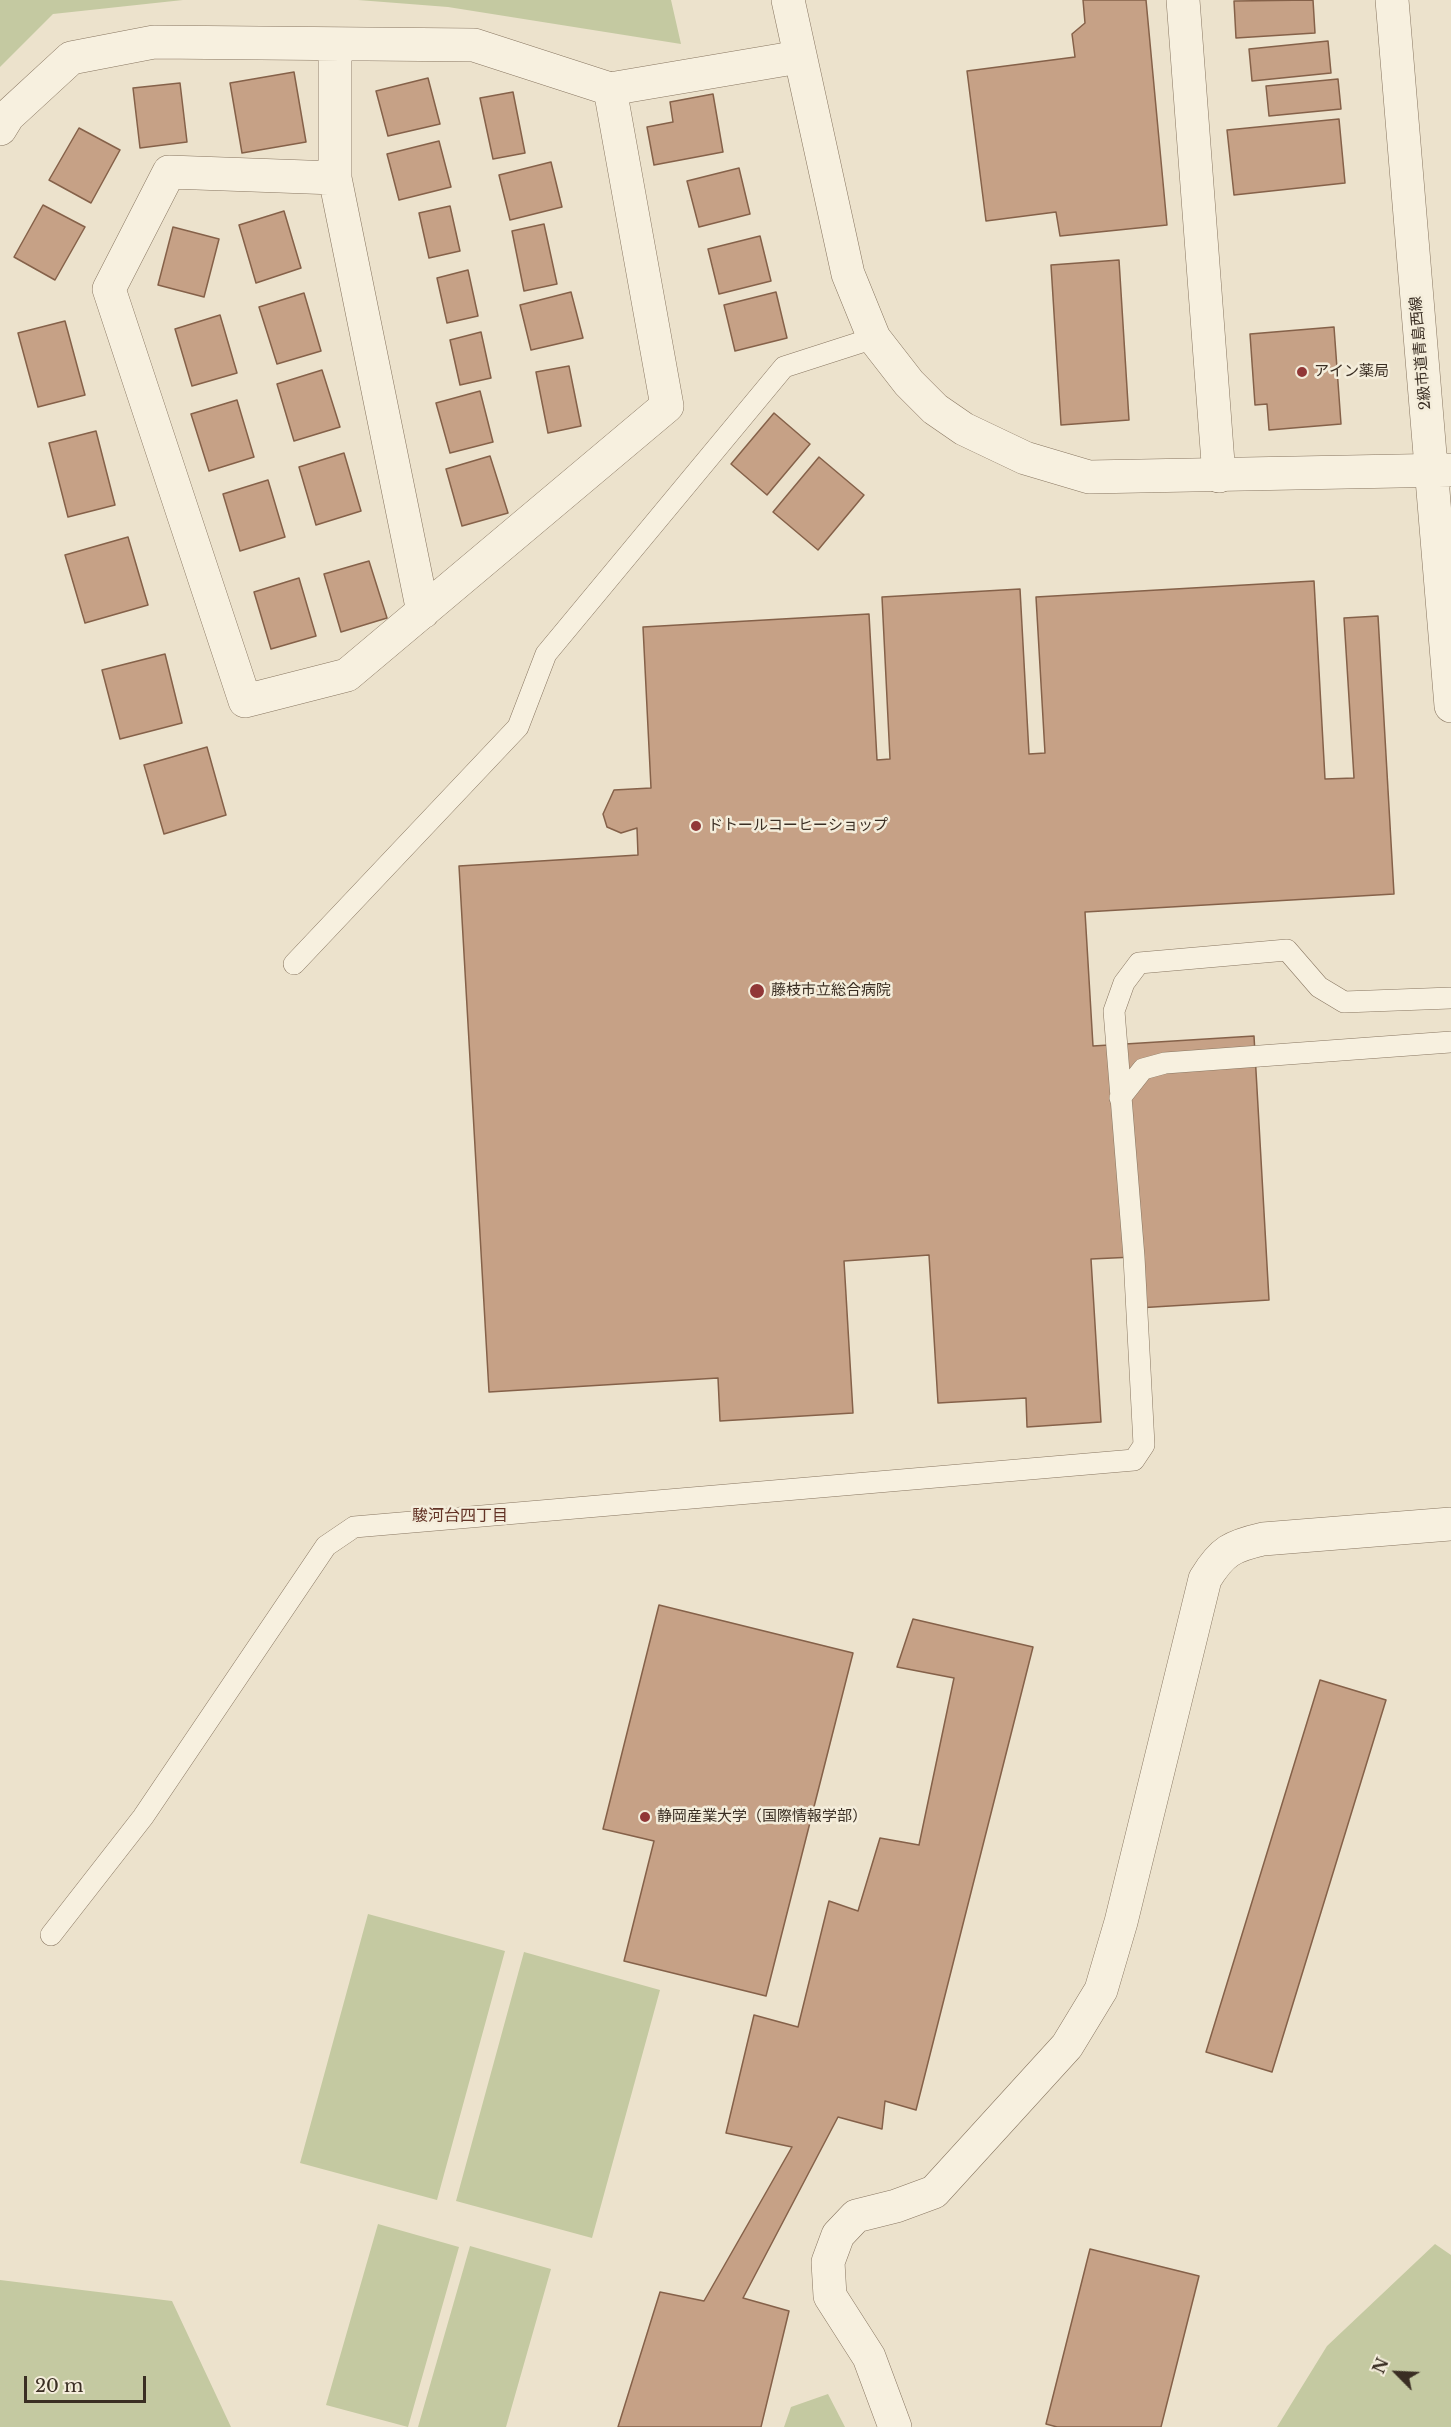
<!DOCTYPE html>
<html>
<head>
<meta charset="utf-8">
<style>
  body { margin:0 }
  #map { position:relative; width:1451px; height:2427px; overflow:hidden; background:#ece2cc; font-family:"Libre Baskerville",serif }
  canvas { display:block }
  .north { position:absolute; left:1367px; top:2343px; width:60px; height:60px; -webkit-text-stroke:4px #f4eddb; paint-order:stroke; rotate:294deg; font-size:16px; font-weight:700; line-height:24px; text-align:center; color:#3a2e23 }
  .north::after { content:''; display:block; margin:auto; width:21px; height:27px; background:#3a2e23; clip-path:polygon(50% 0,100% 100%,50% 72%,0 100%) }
  .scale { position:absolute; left:24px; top:2376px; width:122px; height:27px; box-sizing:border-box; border:3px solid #3a2e23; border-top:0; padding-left:8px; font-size:18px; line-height:21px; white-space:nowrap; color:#3a2e23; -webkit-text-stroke:4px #f4eddb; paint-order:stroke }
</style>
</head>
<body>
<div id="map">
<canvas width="1451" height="2427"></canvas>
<div class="north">N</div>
<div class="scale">20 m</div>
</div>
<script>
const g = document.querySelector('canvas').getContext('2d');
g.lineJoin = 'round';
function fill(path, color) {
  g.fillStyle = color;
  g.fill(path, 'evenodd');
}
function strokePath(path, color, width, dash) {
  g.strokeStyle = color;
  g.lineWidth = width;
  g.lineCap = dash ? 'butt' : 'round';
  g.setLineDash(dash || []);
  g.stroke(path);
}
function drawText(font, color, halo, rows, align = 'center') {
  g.font = font + ' "Libre Baskerville","Noto Sans JP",serif';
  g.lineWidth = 5;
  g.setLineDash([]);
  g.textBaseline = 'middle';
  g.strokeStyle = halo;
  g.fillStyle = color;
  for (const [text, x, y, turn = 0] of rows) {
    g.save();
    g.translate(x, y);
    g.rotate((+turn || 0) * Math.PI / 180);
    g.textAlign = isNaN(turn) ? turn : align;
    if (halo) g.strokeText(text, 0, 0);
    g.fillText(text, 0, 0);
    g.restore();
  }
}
fill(new Path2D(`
  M0 0H183L53 14 0 67Z
  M358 0H671L681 44 448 7Z
  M368 1914 505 1951 437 2200 300 2163Z
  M524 1952 660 1990 592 2238 456 2201Z
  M378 2224 459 2247 408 2427 326 2405Z
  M1435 2244 1451 2255V2427H1277L1327 2346Z
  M470 2246 551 2269 506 2427H418Z
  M0 2280 172 2301 231 2427H0Z
  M828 2394 845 2427H784L791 2407Z`), '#c4c9a1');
const building = new Path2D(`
  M1083 0H1146L1167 225 1060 236 1056 212 986 221 967 71 1075 57 1072 34 1085 23Z
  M1313 0 1315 33 1236 38 1234 1Z
  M1328 41 1331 73 1252 81 1249 49Z
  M294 72 306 142 242 153 230 83Z
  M428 78 440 124 388 136 376 91Z
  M1338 79 1341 109 1269 116 1266 86Z
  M180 83 187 142 140 148 133 88Z
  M513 92 525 153 493 159 480 98Z
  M713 94 723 152 654 165 647 127 673 122 670 102Z
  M1339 119 1345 183 1234 195 1227 130Z
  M79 128 120 150 91 203 49 180Z
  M439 141 451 187 399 200 387 154Z
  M551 162 562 207 510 220 499 175Z
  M739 168 750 214 699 227 687 181Z
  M43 205 85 227 55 280 14 257Z
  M450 206 460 251 429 258 419 213Z
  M284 211 301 268 256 283 239 225Z
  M544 224 557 284 524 291 512 231Z
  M173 227 219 239 204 297 158 285Z
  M760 236 771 281 719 294 708 249Z
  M1119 260 1129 420 1061 425 1051 265Z
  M468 270 478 316 447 323 437 278Z
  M571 292 583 338 531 350 520 305Z
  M776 292 787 338 735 351 724 305Z
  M304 293 321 351 277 364 259 307Z
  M220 315 237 373 192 386 175 329Z
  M65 321 85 395 38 407 18 333Z
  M1334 327 1341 424 1269 430 1267 404 1255 405 1250 334Z
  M481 332 491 378 460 385 450 340Z
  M569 366 581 426 548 433 536 372Z
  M322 370 340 427 294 441 277 384Z
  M480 391 493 442 450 453 436 403Z
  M237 400 254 457 209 471 191 414Z
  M774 413 810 444 767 495 731 464Z
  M96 431 115 505 68 517 49 443Z
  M344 453 361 511 316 525 299 467Z
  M490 456 508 513 462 526 446 469Z
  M819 457 864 495 818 550 773 512Z
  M268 480 285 537 240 551 223 494Z
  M128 537 148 605 85 623 65 555Z
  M369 561 387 618 341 632 324 574Z
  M299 578 316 636 271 649 254 592Z
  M1314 581 1325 779 1354 778 1344 618 1378 616 1394 894 1085 912 1093 1046 1254 1036 1269 1300 1137 1308 1134 1257 1091 1259 1101 1422 1027 1427 1026 1398 938 1403 929 1255 844 1261 853 1413 720 1421 718 1378 489 1392 459 866 638 855 637 828 621 833 607 827 603 814 614 790 651 788 643 627 869 614 877 760 890 759 882 597 1020 589 1029 754 1045 753 1036 597Z
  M165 654 182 723 120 739 102 670Z
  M207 747 226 815 164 834 144 765Z
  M659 1605 853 1653 766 1996 624 1961 654 1841 603 1829Z
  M913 1619 1033 1647 916 2110 885 2101 882 2129 838 2117 743 2298 789 2311 761 2427H618L660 2292 704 2301 792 2147 726 2133 754 2015 798 2027 829 1901 858 1911 880 1838 919 1845 954 1678 897 1667Z
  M1320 1680 1386 1700 1272 2072 1206 2052Z
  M1090 2249 1199 2276 1161 2427H1057L1046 2424Z`);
fill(building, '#c6a186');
strokePath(building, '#856149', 1.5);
const service = new Path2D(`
  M294 964 518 727 546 654 784 367 874 338
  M1120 1098 1143 1069 1165 1063 1451 1042
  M51 1935 143 1817 326 1546 354 1527 1134 1460 1144 1445 1134 1257 1114 1011 1124 983 1139 963 1287 950 1319 987 1344 1002 1451 998`);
const minor = new Path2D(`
  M1183 0 1219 476
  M335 45V178L423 612
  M0 129 8 116 71 58 154 42 474 45 610 89 799 57
  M335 178 169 172 109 289 245 701 347 675 667 406 610 89
  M895 2427 869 2357 830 2296 828 2262 838 2235 856 2216 896 2206 934 2192 1067 2046 1101 1990 1121 1922 1205 1579C1222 1551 1232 1546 1263 1539L1451 1524`);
const tertiary = new Path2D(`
  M788 0 848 274 874 338 909 383 935 409 964 429 1025 458 1089 477 1451 470
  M1392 0 1451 706`);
strokePath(service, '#887661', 22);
strokePath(minor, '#887661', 34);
strokePath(tertiary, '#887661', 34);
strokePath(service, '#f7f0df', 21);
strokePath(minor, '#f7f0df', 33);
strokePath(tertiary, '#f7f0df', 33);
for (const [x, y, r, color] of [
  [1302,372,6,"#913737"],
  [696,826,6,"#913737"],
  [757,991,8,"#913737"],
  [645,1817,6,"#913737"]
]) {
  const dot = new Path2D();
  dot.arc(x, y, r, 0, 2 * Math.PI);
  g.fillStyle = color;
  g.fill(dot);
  strokePath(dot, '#f4eddb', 2);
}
drawText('15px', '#3a2e23', '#f4eddb', [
  ["2級市道青島西線",1421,353,-95]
]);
drawText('15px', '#3a2e23', '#f4eddb', [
  ["アイン薬局",1314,372],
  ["ドトールコーヒーショップ",708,826],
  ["藤枝市立総合病院",771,991],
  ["静岡産業大学（国際情報学部）",657,1817]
], 'left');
drawText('16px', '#633326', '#f4eddb', [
  ["駿河台四丁目",460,1516]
]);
</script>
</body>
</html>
